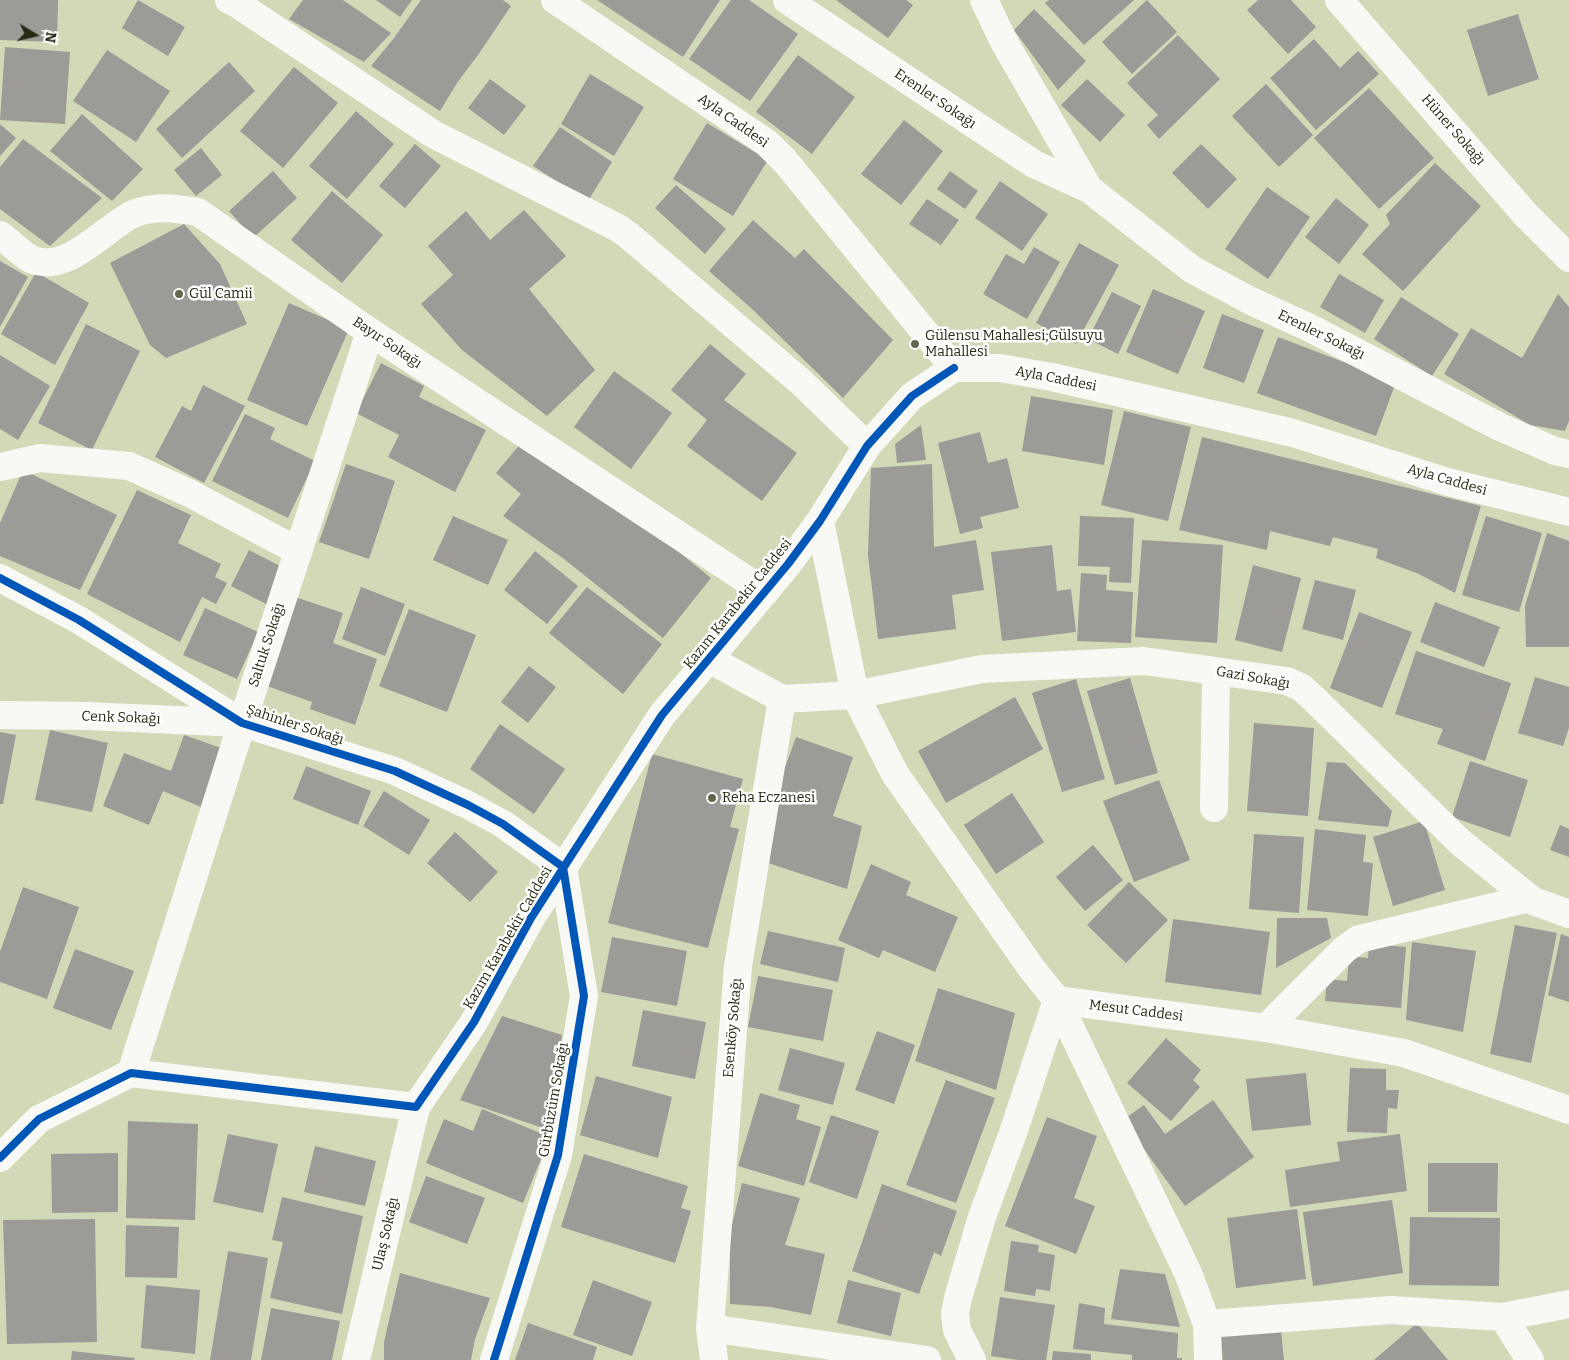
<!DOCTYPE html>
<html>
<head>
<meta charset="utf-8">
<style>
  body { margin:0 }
  #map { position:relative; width:1569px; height:1360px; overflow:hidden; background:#d1d9b7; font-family:Bitter,serif }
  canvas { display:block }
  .north { position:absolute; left:10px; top:10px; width:50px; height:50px; -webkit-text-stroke:4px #fff; paint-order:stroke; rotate:99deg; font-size:14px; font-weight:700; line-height:20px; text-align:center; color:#252a12 }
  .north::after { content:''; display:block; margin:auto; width:18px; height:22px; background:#252a12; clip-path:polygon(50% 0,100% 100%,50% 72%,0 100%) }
</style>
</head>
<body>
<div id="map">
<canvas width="1569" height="1360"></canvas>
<div class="north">N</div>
</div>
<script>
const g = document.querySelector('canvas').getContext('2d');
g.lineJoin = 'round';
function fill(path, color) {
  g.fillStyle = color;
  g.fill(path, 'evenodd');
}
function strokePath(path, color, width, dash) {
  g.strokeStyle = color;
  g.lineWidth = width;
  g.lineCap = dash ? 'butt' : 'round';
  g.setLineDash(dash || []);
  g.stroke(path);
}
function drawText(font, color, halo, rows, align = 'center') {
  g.font = font + ' Bitter,serif';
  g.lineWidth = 5;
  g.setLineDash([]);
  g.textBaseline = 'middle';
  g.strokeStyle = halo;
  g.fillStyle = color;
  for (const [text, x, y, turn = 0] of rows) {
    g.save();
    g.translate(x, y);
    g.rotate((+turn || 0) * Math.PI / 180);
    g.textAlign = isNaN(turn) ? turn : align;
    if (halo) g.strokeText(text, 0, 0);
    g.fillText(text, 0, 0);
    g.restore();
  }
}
fill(new Path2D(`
  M0 0H58L57 42 0 40Z
  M138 0 185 27 168 56 122 28Z
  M303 0H343L391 33 364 62 289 19Z
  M376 0H412L400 17Z
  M421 0H503L511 6 478 55 457 83 440 111 371 66 394 38Z
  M597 0H720L683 57Z
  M731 0H749L798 34 750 101 689 59Z
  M836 0H906L913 5 888 38Z
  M1049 0H1134L1084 45 1045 3Z
  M1147 0 1177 32 1132 74 1102 42Z
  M1258 0H1291L1316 27 1288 54 1247 10Z
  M1034 9 1086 61 1058 90 1014 30Z
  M1518 14 1539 79 1488 96 1467 30Z
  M1178 35 1220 79 1159 139 1147 125 1158 115 1127 83Z
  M1314 39 1340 68 1358 51 1379 74 1316 130 1270 78Z
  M5 47 70 52 65 124 0 120Z
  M107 50 170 91 136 142 73 101Z
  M798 55 855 97 812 154 756 112Z
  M229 62 255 91 182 158 156 129Z
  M294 67 338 103 283 168 240 131Z
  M590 74 644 107 614 156 561 124Z
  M490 79 526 106 504 135 468 108Z
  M1087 79 1125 115 1100 142 1061 105Z
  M1266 84 1313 135 1279 167 1232 116Z
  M1369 88 1434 158 1379 209 1314 138Z
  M356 111 394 144 347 199 309 166Z
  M82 114 143 169 112 201 50 151Z
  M904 120 943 151 901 205 861 174Z
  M707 123 768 160 733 216 673 179Z
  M0 124 16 138 0 156Z
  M560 127 612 162 588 201 533 166Z
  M23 139 102 198 50 246 0 209V167Z
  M415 144 441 166 405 208 379 186Z
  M1201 144 1237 179 1208 209 1172 173Z
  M201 148 222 175 196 196 174 170Z
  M1435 163 1481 206 1403 291 1362 254 1390 224 1386 215Z
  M273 171 297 198 253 238 229 211Z
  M950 171 978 191 965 209 937 189Z
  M1000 181 1048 214 1022 251 975 218Z
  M676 185 726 229 705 254 655 208Z
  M1267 187 1310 217 1268 279 1225 249Z
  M332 191 383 235 342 283 291 240Z
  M1336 198 1369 225 1339 264 1305 237Z
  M927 199 959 220 941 245 909 224Z
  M524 210 566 256 529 289 595 370 547 416 462 350 421 304 453 275 428 246 466 211 490 240Z
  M753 220 795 258 804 249 893 340 843 398 751 308 709 271Z
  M184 224 220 264 247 324 166 358 150 345 110 263Z
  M1079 243 1119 265 1076 344 1036 323Z
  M1034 247 1060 262 1027 319 983 294 1006 254 1024 264Z
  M0 261 28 277 0 327Z
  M36 272 89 303 55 365 1 334Z
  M1339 274 1384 300 1365 333 1320 307Z
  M1153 289 1205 311 1178 374 1126 352Z
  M1112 292 1141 306 1118 354 1088 339Z
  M1558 294 1569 307V421L1565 431 1530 425 1444 374 1471 328 1522 358Z
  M1401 297 1459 334 1432 376 1374 339Z
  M289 303 349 329 307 426 247 400Z
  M1222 314 1264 330 1244 383 1203 368Z
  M86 324 140 351 92 450 38 423Z
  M1278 337 1396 382 1376 436 1257 393Z
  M710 344 746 374 724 400 797 453 762 501 687 446 707 420 671 390Z
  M0 355 50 386 18 440 0 429Z
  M381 363 424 386 419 397 486 430 455 492 388 457 399 435 356 413Z
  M614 371 672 413 631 469 574 427Z
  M203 385 245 406 204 483 155 457 182 406 191 411Z
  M1031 396 1113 410 1104 465 1022 451Z
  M1124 411 1191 427 1168 521 1101 505Z
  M245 414 275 428 270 439 315 461 288 518 212 481Z
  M921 425 926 460 897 463 895 444Z
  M980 432 988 463 1007 458 1019 508 980 517 983 528 960 534 938 443Z
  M1202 437 1481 506 1455 593 1419 574 1376 558 1378 549 1333 537 1330 546 1270 531 1267 550 1179 530Z
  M521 443 613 499 711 578 663 638 564 559 503 516 521 494 496 473Z
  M346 464 395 481 369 559 319 542Z
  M932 464 934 547 976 540 984 590 952 595 956 629 878 639 868 555 871 468Z
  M23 470 117 515 80 590 0 556V523Z
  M137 490 191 515 178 543 221 564 215 577 227 583 216 604 202 597 180 642 87 594Z
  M453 516 508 540 488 585 433 560Z
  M1080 516 1134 518 1131 583 1109 582 1110 567 1078 566Z
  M1486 516 1542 533 1519 612 1462 595Z
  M1547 533 1569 541V647H1526L1525 606Z
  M1142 540 1223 545 1217 643 1135 637Z
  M1052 545 1057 591 1071 589 1076 632 1002 641 991 552Z
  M249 550 286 569 268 605 231 586Z
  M535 551 578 586 547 624 504 590Z
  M1253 565 1301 578 1282 652 1235 640Z
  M1081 573 1107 575 1106 590 1133 592 1131 643 1077 641Z
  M1315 580 1356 590 1343 640 1302 629Z
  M361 587 405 604 385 656 342 639Z
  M587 587 662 644 623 694 549 633Z
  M295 597 343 613 333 643 377 659 355 725 310 709 312 702 264 685Z
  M1435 602 1500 627 1484 667 1420 642Z
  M205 608 258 632 237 679 183 655Z
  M409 609 476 635 447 712 379 686Z
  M1359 612 1412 632 1382 708 1330 688Z
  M1416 651 1511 683 1485 761 1437 744 1443 729 1395 714Z
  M529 666 556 687 528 723 501 702Z
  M1535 677 1569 687V728L1563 746 1518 733Z
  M1130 678 1158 773 1115 785 1087 691Z
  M1076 679 1105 779 1062 792 1032 693Z
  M1015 697 1043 749 946 803 918 751Z
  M1254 723 1314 728 1308 816 1247 811Z
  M500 724 565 769 534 814 470 769Z
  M50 730 108 743 92 812 35 800Z
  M0 732 16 735 3 804H0Z
  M184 735 224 749 201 807 163 791 149 825 103 806 124 753 171 771Z
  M796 737 853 757 833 816 862 826 847 889 762 861 775 795Z
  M652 754 743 779 730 827 739 829 708 948 608 923Z
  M1470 761 1528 780 1510 837 1452 817Z
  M1327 762 1345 763 1392 811 1388 827 1318 820Z
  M306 766 371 791 358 825 293 799Z
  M1159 780 1190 860 1134 882 1103 801Z
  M384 791 430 820 409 855 363 826Z
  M1012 793 1044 842 996 874 964 825Z
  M1424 821 1445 890 1393 906 1373 837Z
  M1560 825 1569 829V857L1550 850Z
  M1315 829 1366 835 1363 862 1373 863 1368 916 1307 910Z
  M455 832 498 872 470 902 427 863Z
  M1254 834 1304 837 1299 913 1249 909Z
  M1093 845 1123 880 1085 911 1056 877Z
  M871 864 911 882 906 895 958 917 935 972 883 950 879 958 838 940Z
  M1129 882 1168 920 1126 963 1087 925Z
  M23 887 79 907 47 999 0 982V952Z
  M1277 918H1327L1331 938 1276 968Z
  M1173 919 1270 932 1261 995 1165 982Z
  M1515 925 1557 933 1531 1063 1490 1054Z
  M768 931 845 948 838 982 760 964Z
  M1561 934 1569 937V1002L1548 995Z
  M612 937 687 951 677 1006 601 992Z
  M1412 942 1476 951 1463 1032 1406 1020Z
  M1369 944 1406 947 1401 1008 1325 1001 1327 979 1347 981 1349 956 1368 958Z
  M75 949 134 971 111 1030 53 1008Z
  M758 976 833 990 823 1041 748 1027Z
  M938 988 1015 1013 996 1090 915 1061Z
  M643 1010 706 1022 695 1079 632 1066Z
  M502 1016 562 1035 549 1130 460 1100Z
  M877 1031 915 1045 894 1104 855 1090Z
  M1166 1038 1201 1070 1193 1080 1200 1087 1171 1121 1127 1083Z
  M790 1048 845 1063 833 1105 778 1090Z
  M1350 1068 1386 1069V1090H1399L1397 1109 1388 1108 1387 1133 1347 1132Z
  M1306 1073 1311 1125 1252 1131 1246 1079Z
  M596 1076 672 1097 658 1158 580 1135Z
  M946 1080 995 1098 956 1203 906 1185Z
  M760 1093 800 1105 796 1119 821 1127 804 1186 738 1166Z
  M1213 1100 1254 1157 1185 1206 1123 1120 1144 1105 1165 1134Z
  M482 1109 550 1137 523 1203 426 1163 444 1119 473 1131Z
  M831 1115 879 1131 857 1199 809 1182Z
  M1047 1117 1097 1136 1074 1198 1095 1206 1076 1254 1005 1226Z
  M128 1121 198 1124 195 1220 126 1218Z
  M228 1134 278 1144 263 1213 213 1202Z
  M1400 1134 1407 1191 1290 1207 1285 1170 1340 1161 1337 1142Z
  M315 1146 376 1161 365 1206 304 1192Z
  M118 1153V1212L52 1213 51 1154Z
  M584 1154 688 1186 681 1208 691 1211 675 1263 561 1227Z
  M1428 1163H1498L1497 1212H1428Z
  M426 1176 485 1198 467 1244 409 1222Z
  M742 1183 800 1198 785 1245 825 1254 811 1315 771 1307 730 1304V1233Z
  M882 1184 957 1211 941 1256 934 1252 919 1294 852 1271Z
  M282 1197 363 1216 342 1314 270 1298 283 1242 272 1240Z
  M1392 1200 1403 1273 1313 1286 1303 1212Z
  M1297 1209 1306 1279 1236 1288 1227 1218Z
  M1410 1217 1500 1218 1499 1286 1409 1285Z
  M95 1219 97 1342 7 1344 3 1220Z
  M126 1225 179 1227 177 1278 125 1277Z
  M1011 1241 1039 1245 1038 1252 1055 1255 1050 1291 1036 1289 1035 1296 1004 1291Z
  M228 1251 268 1258 251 1360H210Z
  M1120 1269 1165 1274 1180 1327 1111 1319Z
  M400 1273 490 1298 475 1339 471 1360H384V1342Z
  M593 1280 652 1302 632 1356 573 1335Z
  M848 1280 901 1293 891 1336 837 1323Z
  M146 1285 200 1290 195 1354 141 1348Z
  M1000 1297 1055 1305 1046 1360H1018L991 1356Z
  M1079 1303 1105 1308 1104 1324 1178 1333 1177 1358H1182V1360H1132V1355L1073 1349Z
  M271 1308 340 1321 332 1360H261Z
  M528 1323 597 1347 593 1360H515Z
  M1417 1323 1448 1360H1374Z
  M1281 1330 1284 1360H1223L1220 1336Z
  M72 1351 135 1358 134 1360H71Z
  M1053 1351 1091 1354V1360H1052Z`), '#9c9b98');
strokePath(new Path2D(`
  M229 0 236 3 433 134 618 228 628 235 801 382 867 446
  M555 0 767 143 785 161 954 368
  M787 0 1034 164 1089 189
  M984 0 1003 40 1089 189 1193 270 1251 301 1310 328 1500 427 1555 451 1569 454
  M1339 0 1525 214 1569 258
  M0 235C9 241 24 257 33 260 67 273 103 230 131 215 152 205 176 208 198 212L370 332 765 592
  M0 467 40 458 129 466 189 493 298 551
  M0 578 79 620 242 723 395 771 468 805 503 824 563 867 584 996 558 1155 494 1360
  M855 695 982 669 1144 661 1287 681 1302 688 1313 698 1460 842 1533 901 1569 914
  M0 715 88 716 241 723
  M1214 808 1216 671
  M1057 1000 1188 1273 1207 1324 1391 1310 1503 1317 1569 1304
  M1266 1028 1345 949 1359 939 1530 898
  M131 1073 242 723 370 332
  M1503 1317 1530 1360
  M1207 1324 1208 1360
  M710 1328 927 1360
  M356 1360 416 1107
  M714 1360 710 1328 738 966 782 699
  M972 1360 957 1330 955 1314 958 1298 982 1217 1013 1133 1057 1000`), '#f8f9f4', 28);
strokePath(new Path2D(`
  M820 521 855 695 895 774 1032 969 1057 1000 1266 1028 1404 1053 1569 1110
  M709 659 782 699 855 695
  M0 1158 39 1119 131 1073 416 1107 474 1022 531 918 662 715 788 564 820 521 867 446 912 396 954 368H1000L1052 377 1293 433 1448 482 1569 512`), '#f8f9f4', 28);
strokePath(new Path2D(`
  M0 578 79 620 242 723 395 771 468 805 503 824 563 867 584 996 558 1155 494 1360
  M0 1158 39 1119 131 1073 416 1107 474 1022 531 918 662 715 788 564 820 521 867 446 912 396 954 368`), '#0057b8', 8);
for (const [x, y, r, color] of [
  [179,294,5,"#61674c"],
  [915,344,5,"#61674c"],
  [712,798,5,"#61674c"]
]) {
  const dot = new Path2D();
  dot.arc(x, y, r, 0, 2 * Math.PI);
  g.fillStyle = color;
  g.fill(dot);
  strokePath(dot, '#fff', 2);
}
drawText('14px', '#252a12', '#fff', [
  ["Erenler Sokağı",935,99,34],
  ["Ayla Caddesi",733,121,35],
  ["Hüner Sokağı",1453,130,49],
  ["Erenler Sokağı",1321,335,26],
  ["Bayır Sokağı",387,343,34],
  ["Ayla Caddesi",1056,379,11],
  ["Ayla Caddesi",1447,480,16],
  ["Kazım Karabekir Caddesi",738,604,-51],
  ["Saltuk Sokağı",267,645,-72],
  ["Gazi Sokağı",1253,678,10],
  ["Cenk Sokağı",121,718,2],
  ["Şahinler Sokağı",295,725,18],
  ["Kazım Karabekir Caddesi",508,938,-60],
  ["Mesut Caddesi",1136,1011,7],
  ["Esenköy Sokağı",733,1028,-85],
  ["Gürbüzüm Sokağı",554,1100,-80],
  ["Ulaş Sokağı",386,1234,-77]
]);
drawText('14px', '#252a12', '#fff', [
  ["Gül Camii",189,294],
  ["Gülensu Mahallesi;Gülsuyu",925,336],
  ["Mahallesi",925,352],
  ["Reha Eczanesi",722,798]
], 'left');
</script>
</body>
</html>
